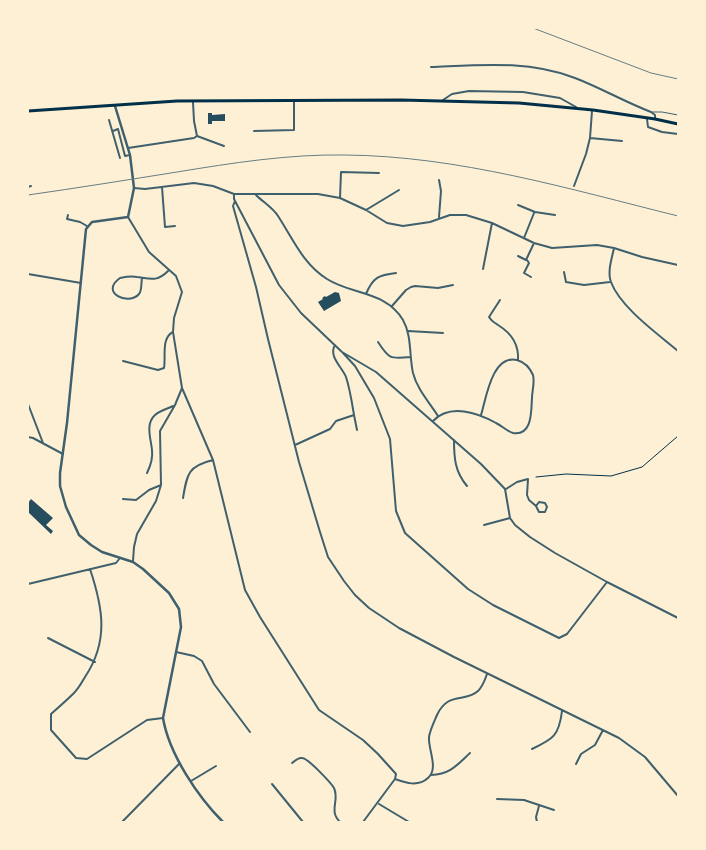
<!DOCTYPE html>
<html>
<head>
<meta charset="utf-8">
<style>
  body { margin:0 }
  #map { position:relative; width:706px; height:850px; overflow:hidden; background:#fdf0d5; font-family:Overpass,sans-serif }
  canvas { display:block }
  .frame { position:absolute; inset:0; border:29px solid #fdf0d5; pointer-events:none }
</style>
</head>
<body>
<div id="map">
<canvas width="706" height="850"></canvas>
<div class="frame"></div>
</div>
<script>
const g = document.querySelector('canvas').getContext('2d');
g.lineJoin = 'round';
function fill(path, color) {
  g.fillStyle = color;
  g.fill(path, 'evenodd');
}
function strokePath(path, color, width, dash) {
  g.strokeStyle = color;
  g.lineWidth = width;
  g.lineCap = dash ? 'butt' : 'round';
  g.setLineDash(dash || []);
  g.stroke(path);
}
fill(new Path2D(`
  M208 113H212V115L225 114V121H212V124H208Z
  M335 292 339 293 341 301 324 311 318 302 323 299 322 298 325 296 326 297Z
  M31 499 53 518 46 525 53 531 51 534 28 512V503Z`), '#264d5e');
strokePath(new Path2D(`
  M536 477 566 474 611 476 642 467 678 436`), '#003049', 1);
strokePath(new Path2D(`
  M652 112H662L678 115`), '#3f606c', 1);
strokePath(new Path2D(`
  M431 67C480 65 528 60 575 78 601 88 625 102 651 112L655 115V119
  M443 100 452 94 469 91 523 92 560 98 576 107
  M647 119 648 127 662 132 678 134
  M109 120 120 158
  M113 131 118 129 125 156 130 155
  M254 131 294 130V100
  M197 136 224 146
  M590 138 622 141
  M128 148 194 138 197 136 194 121 193 102
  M439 180 441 191 439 217
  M574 186 586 154 590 138 592 111
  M28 187 31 186
  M162 187 165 227 175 226
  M134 188 145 189 194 183 213 186 234 194H318L340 198 366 210 387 223 403 226 430 222 450 215H466L492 223 534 243 552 248 597 245 614 248 642 257 678 265
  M234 194V199L279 285 301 313 342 352 376 372 481 464 505 489 510 518 515 525 530 537 555 553 607 582 678 618
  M256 195C263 202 273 208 278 216 293 239 303 264 327 279 352 295 386 291 403 320 412 336 409 355 413 373 417 389 429 402 438 416
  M340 198 341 172 379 173
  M235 201 233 206 256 287 268 339 299 462 320 532 328 557 344 581 355 595 369 608 399 628 454 657 619 738 645 757 678 796
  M518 205 535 212 555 215
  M366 210 399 190
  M68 215 67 219 80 222 87 226
  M128 217 149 252 176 276 182 292 174 318 173 332 182 388 175 405 160 431 161 485 156 501 137 534 134 547 133 561
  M524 238 534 213
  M614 248C612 258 607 272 611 282 620 307 658 334 678 351
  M518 256 526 260 534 243
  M527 260 529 263 524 273 531 277
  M483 269 492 223
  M564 272 566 282 584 285 610 282
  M28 274 81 283
  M142 278C141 283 142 291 139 294 129 306 99 293 120 278 125 277 132 276 137 277 151 279 157 282 168 271
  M366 294C373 277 379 275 396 273
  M500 300 489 317C492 322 494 322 498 325 511 333 519 345 518 360
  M392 306 406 290 411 287 415 286 438 288 453 285
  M408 331 443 333
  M378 342C389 359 390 359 410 357
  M343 353 355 366 374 398 390 439 396 511 405 533 468 589 493 605 559 638 567 634 607 582
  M123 361 158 370 164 368C166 356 161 338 173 332
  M182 388 213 460 245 590 260 617 319 710 363 740 378 754 396 774 395 779 363 822
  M28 404 43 443
  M354 415 357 430
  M433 421C450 403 478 413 496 423 502 426 507 431 513 433 533 436 531 410 532 398 532 391 535 382 533 375 530 368 524 362 517 360 492 354 486 399 481 415
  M28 437 33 438 63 454
  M454 440C454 458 455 472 467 486
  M295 445 330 429 336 421 354 415C352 403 350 389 346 377 342 367 328 356 335 345
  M147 473C151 465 153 458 152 450 151 439 145 424 155 415 159 411 167 409 173 406
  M506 489 517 482 528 479 527 495 529 500 536 506 539 512H545L547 507 545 503 539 502 536 506
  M183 498C187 474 188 466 213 460
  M123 499 136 500 149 490 161 485
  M484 525 510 518
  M90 569C103 608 109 641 85 677 82 682 79 688 74 693 67 700 59 707 51 714V730L76 758 87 759 147 720 163 718
  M28 584 116 563 120 558
  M48 638 95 662
  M176 652 194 656 202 661 214 684 250 732
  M532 749C553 739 559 736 562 711
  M292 763C295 761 298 757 302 758 308 758 331 783 334 788 340 801 328 810 340 822
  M576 764 581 754 595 745 603 730
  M431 775C450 774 456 766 470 753
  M395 779C406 783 418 787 428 778 439 768 428 750 429 737 430 730 434 722 437 715 448 691 465 703 478 691 483 686 485 680 487 674
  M191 781 216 766
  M272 784 303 822
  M497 799 524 800 554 810
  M379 804 409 822
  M122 822 179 764
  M537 822 536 817 539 806`), '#3f606c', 2);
strokePath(new Path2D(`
  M115 106 130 155 134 188 128 217 92 222 86 229 67 423 60 473V486L66 507 79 535 91 545 102 552 133 562 143 569 169 593 179 609 181 627 163 718C169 754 198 797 223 822`), '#3f606c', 2.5);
strokePath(new Path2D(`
  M28 111 177 101 401 100 519 103 593 110 655 119 678 124`), '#003049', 3);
strokePath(new Path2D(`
  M533 28 651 73 678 79
  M28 195C77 188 127 180 177 172 232 163 289 154 345 155 459 156 569 189 678 216`), '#657d81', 1);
</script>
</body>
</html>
